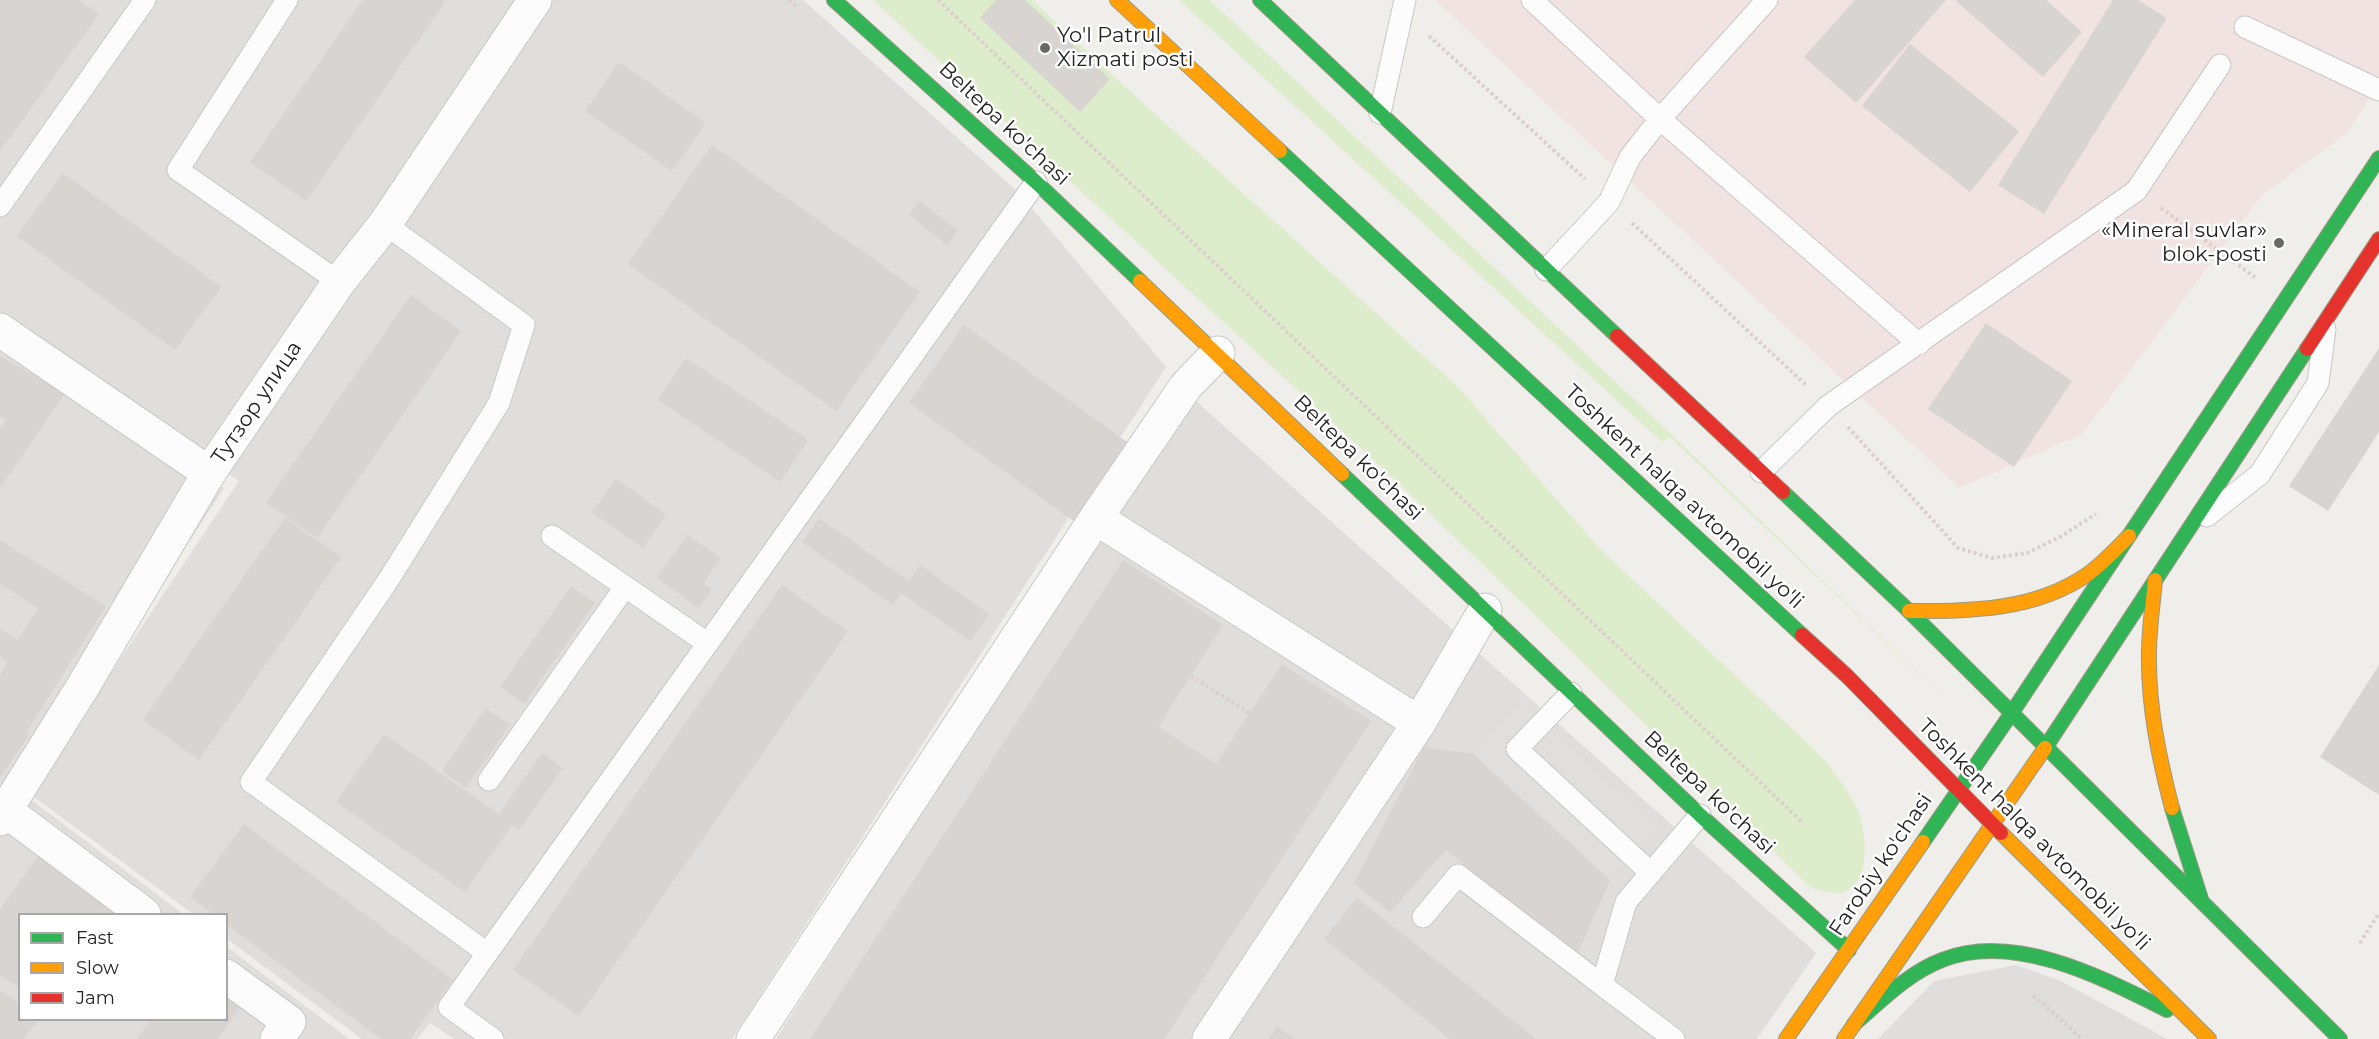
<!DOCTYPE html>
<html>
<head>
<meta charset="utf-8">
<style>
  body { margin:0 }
  #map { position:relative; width:2379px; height:1039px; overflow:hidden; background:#f0eeeb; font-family:Montserrat,sans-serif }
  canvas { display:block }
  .legend { position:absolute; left:18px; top:913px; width:210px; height:108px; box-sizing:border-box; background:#fff; border:2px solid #a7a7a7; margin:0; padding:8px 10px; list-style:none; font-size:18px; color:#222 }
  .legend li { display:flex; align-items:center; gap:12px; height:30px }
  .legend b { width:30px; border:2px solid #a7a7a7 }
</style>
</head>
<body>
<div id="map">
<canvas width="2379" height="1039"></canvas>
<ul class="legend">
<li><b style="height:8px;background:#30b455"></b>Fast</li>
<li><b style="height:8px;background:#ff9f0a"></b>Slow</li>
<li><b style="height:8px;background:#e5322d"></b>Jam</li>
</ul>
</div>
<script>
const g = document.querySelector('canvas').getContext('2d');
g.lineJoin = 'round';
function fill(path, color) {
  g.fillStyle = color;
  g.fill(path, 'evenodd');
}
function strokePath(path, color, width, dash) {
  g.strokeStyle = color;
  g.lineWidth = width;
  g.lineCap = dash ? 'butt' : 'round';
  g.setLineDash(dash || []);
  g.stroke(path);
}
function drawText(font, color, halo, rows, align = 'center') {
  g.font = font + ' Montserrat,sans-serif';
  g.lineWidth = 5;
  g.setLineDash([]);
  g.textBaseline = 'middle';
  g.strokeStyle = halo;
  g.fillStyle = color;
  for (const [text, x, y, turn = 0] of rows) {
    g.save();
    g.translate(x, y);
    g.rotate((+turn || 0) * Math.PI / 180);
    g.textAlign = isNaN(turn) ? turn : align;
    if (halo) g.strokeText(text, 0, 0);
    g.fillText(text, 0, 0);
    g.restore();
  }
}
fill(new Path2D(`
  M0 0H803L1017 191 1166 367 732 1039H454L430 1023 417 1039H362L227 939 226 914H193L30 794 239 481 0 321Z
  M0 338 224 488 25 795 183 914H20V1020H226L227 947 349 1039H0Z
  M1189 395 1816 953 1757 1039H776Z
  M2016 965 2061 981 2167 1039H1878L1934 981Z`), '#dfdedc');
fill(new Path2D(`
  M1435 0H2379V84L2346 134 2263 194 2082 434 1959 488Z`), '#f1e3e1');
fill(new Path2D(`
  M873 0H1032L1132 93 1458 387 1601 550 1818 753C1832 769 1846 787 1856 806 1866 826 1873 880 1846 891 1834 896 1822 891 1810 887L1550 630 1392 477Z
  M1179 0H1210L1670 433 1966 719 1670 437 1661 441Z`), '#ddeccb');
fill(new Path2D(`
  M1520 701 1658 828 1610 880 1473 754Z`), '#e0dfde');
fill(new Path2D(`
  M0 0H79L99 14 0 151Z
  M363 0H442L445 2 306 201 250 162Z
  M996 0H1025L1110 79 1080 112 980 18Z
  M1855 0H1946L1856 103 1804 57Z
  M1957 0H2046L2082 32 2043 77 1956 1Z
  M2113 0H2138L2167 18 2044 214 1998 185Z
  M1910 44 2019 131 1970 192 1862 106Z
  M619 62 706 123 672 171 585 111Z
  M712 145 920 292 836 411 628 264Z
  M63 173 221 287 175 350 17 236Z
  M920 201 958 231 947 245 909 215Z
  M411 295 461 331 317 538 266 503Z
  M1986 323 2072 381 2014 467 1928 409Z
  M964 325 1130 444 1075 522 909 403Z
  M2379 348V432L2328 511 2289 486Z
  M0 356 65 393 0 488V429L6 420 0 416Z
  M686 358 808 440 780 482 658 400Z
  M616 479 666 514 643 548 592 512Z
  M285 518 341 557 199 760 143 720Z
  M819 518 909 581 920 565 989 614 970 641 901 593 893 605 802 542Z
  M687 535 721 558 703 583 712 589 699 608 657 578Z
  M0 540 106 606 26 733 29 735 0 778V676L8 662 0 656V629L18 640 38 608 0 584Z
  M1123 560 1223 625 1158 727 1216 764 1282 664 1371 721 1172 1027 1164 1039H810Z
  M782 585 848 631 579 1016 513 970Z
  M571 586 595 603 524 704 500 687Z
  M2379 665V795L2320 757Z
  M486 708 510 725 466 788 442 771Z
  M384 734 499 814 542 753 563 768 519 830 512 825 465 892 336 802Z
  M1424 747 1473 754 1610 880 1577 955 1446 850 1390 912 1354 883Z
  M244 824 453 980 410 1039H381L226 924V914H214L190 897Z
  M38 856 120 914H20V988L0 975V910Z
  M1357 898 1536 1039H1450L1324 939Z
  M0 990 20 1004V1020H38L24 1039H0Z
  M226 991 243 1003 218 1039H137L150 1020H226Z
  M1277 1027 1295 1039H1269Z`), '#d7d4d2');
const lane = new Path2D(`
  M287 0 178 170 339 282
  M1532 0 1660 119 1919 344
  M2245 27 2379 90
  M1380 113 1405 0
  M0 206 145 0
  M385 224 524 325 499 403 389 579 251 782 487 953
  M1546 270 1609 202 1630 157 1660 119 1767 0
  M1761 472 1828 406 2136 191 2220 65
  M2207 516 2260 474 2318 383 2325 329
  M552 536 707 643
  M1571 693 1517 749 1651 873
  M489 780 625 587
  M1423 917 1458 875 1602 985
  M493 1039 449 1007 1036 182
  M1674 1039 1602 985 1626 902 1700 815`);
const street = new Path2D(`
  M0 330 209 473
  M1096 518 1419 723
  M6 811 144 914
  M0 819 82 688 209 473 339 282 385 224 535 0
  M226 976 289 1022 277 1039
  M753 1039 1096 518 1186 386 1218 353
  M1209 1039 1419 723 1485 610`);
const fast = new Path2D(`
  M834 0 1036 182 1140 281
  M1260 0 1617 336
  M1280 151 1802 635
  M1342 474 1700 815 1849 950
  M1783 492 1909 611 2340 1039
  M2011 714 2379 158
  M2045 748 2307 349
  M2172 808 2201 899
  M1923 842 2011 714
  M1854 1024C1881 1001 1908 973 1942 960 2014 931 2103 978 2167 1010`);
const slow = new Path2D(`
  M1117 0 1280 151
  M1140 281 1342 474
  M2155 580C2153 604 2149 629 2149 653 2148 706 2159 758 2172 808
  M1909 611C1971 611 2035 611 2088 574 2103 563 2116 549 2129 536
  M2001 833 2209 1039
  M1786 1039 1923 842
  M1844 1039 2045 748`);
const jam = new Path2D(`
  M1617 336 1783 492
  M2307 349 2379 239
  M1802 635 1847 676 2001 833`);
strokePath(lane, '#c9c8c7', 23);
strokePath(street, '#c9c8c7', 35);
strokePath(fast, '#999a82', 16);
strokePath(slow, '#999a82', 16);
strokePath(jam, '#999a82', 16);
strokePath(new Path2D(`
  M789 0 797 7
  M938 0 1802 822
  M1429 36 1585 179
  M2161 208 2256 278
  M1632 223 1807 386
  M1848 427 1958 548 1992 558 2027 553 2060 537 2096 514
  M1191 676 1249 713
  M2360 943 2379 913
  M2033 996 2055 1014 2082 1039`), '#dccecd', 4, [3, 3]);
strokePath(lane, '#fdfcfc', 21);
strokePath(street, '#fdfcfc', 33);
strokePath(fast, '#30b455', 14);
strokePath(slow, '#ff9f0a', 14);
strokePath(jam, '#e5322d', 14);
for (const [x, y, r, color] of [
  [1045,48,6,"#6a6968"],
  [2279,243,6,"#6a6968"]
]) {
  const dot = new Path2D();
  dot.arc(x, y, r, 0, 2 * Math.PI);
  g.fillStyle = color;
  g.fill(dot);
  strokePath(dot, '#fff', 2);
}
drawText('21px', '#222', '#fff', [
  ["Yo'l Patrul",1057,36],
  ["Xizmati posti",1057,60],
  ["«Mineral suvlar»",2267,231,"right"],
  ["blok-posti",2267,255,"right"]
], 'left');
drawText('21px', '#222', '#fff', [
  ["Beltepa ko'chasi",1004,124,43],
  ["Тутзор улица",257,403,-56],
  ["Beltepa ko'chasi",1358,458,44],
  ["Toshkent halqa avtomobil yo'li",1684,497,43],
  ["Beltepa ko'chasi",1709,793,43],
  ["Toshkent halqa avtomobil yo'li",2034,835,45],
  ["Farobiy ko'chasi",1881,865,-56]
]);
</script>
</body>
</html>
